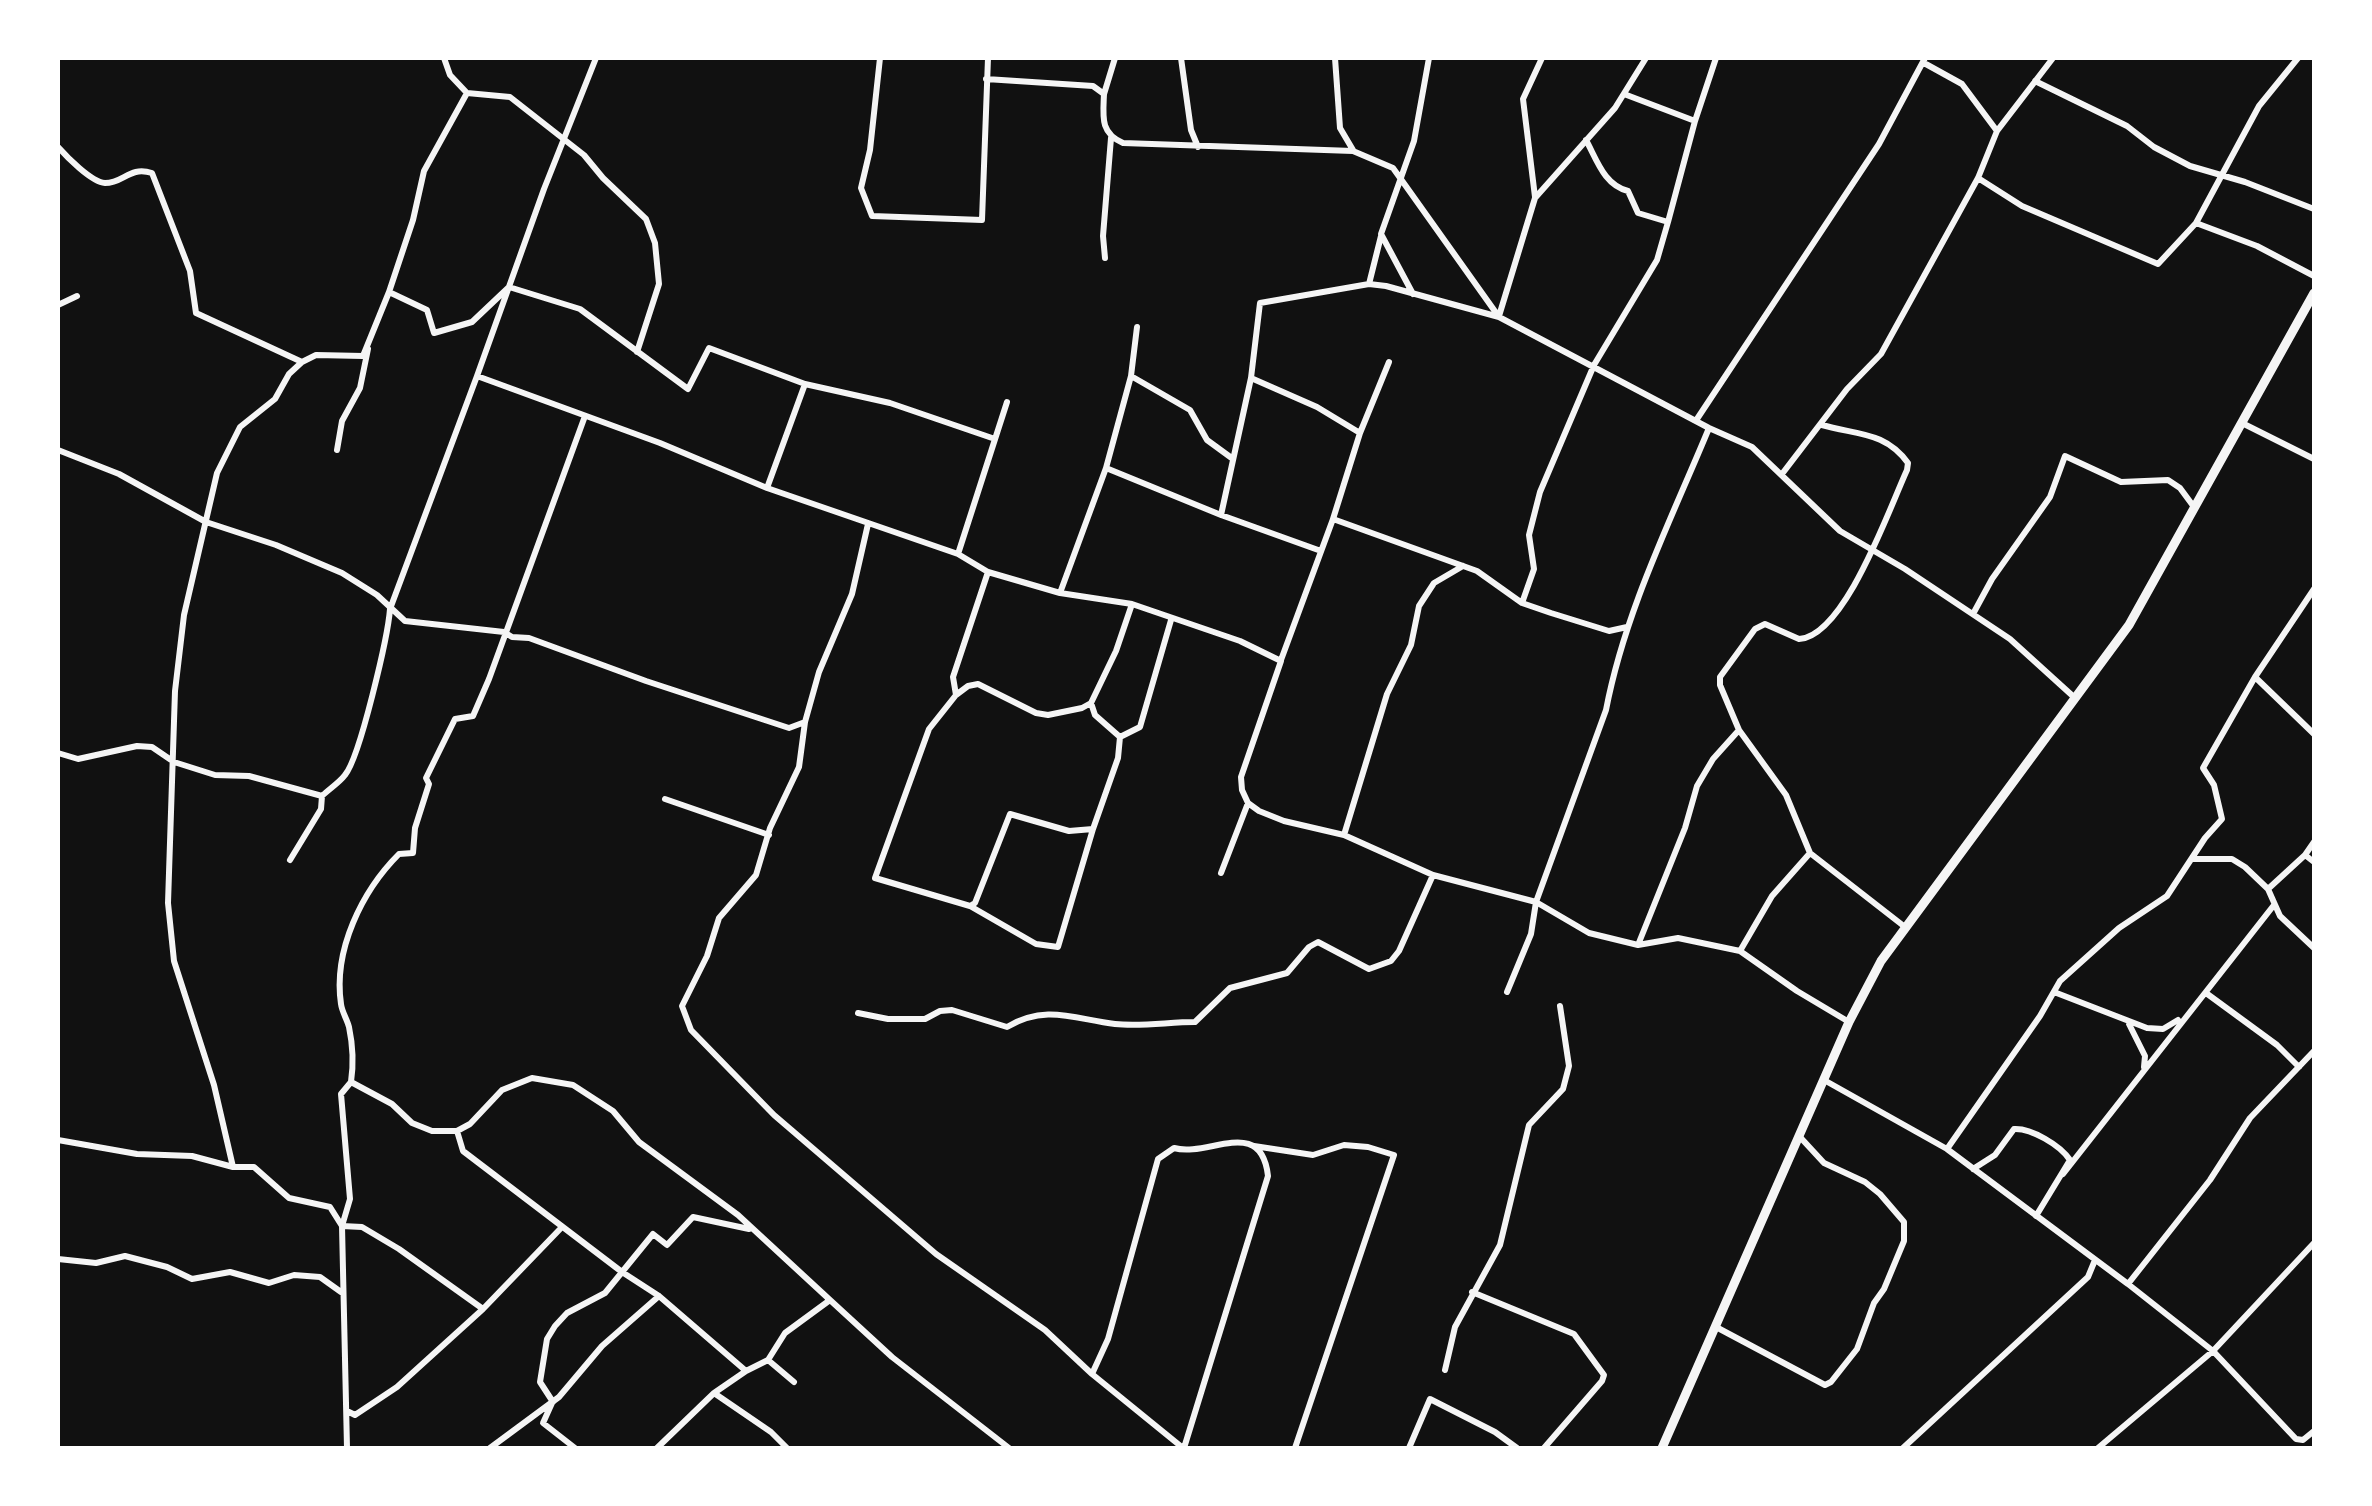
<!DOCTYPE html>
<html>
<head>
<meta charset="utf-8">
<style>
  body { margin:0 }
  #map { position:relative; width:2372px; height:1506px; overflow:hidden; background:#111; font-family:"Varela Round",sans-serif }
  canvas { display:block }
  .frame { position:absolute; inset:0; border:60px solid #fff; pointer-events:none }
</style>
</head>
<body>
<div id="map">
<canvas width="2372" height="1506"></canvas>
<div class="frame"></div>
</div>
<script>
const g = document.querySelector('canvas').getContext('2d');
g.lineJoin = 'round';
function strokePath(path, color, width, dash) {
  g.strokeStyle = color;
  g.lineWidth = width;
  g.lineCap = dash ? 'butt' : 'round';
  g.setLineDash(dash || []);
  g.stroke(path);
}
strokePath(new Path2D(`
  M444 58 450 75 467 93 510 97 584 155 603 178 646 219 655 243 659 284 637 352
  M880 58 870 150 861 188 872 216 982 220 988 58
  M1181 58 1191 130 1198 147
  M1335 58 1340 128 1353 150
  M1924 63 1962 84 1997 131
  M986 79 1093 86 1104 94C1103 117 1100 133 1123 143L1353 151 1393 168 1499 317
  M2035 81 2127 126 2154 147 2190 166 2245 182 2314 209
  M1104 94 1115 58
  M1624 94 1695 121 1716 58
  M1586 140C1597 160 1604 185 1628 191L1638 213 1668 222 1695 121
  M58 147C66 156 91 182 105 183 124 183 129 166 152 173L190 271 196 313 302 362
  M1978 178 2022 206 2158 264 2196 223 2259 106 2298 58
  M1535 197 1523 99 1542 58
  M2196 223 2257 246 2314 276
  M1105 258 1103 236 1111 138
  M1369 284 1381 236
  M1413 294 1381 234 1414 141 1429 58
  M388 295 413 220 424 171 467 93
  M58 305 77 296
  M1499 316 1535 198 1615 108 1646 58
  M477 376 544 189 596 58
  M1131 376 1137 327
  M1251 378 1317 407 1360 433
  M805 384 890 403 995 439
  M1697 419 1879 144 1925 58
  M2242 423 2314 459
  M1822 425C1856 435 1885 431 1908 463L1907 470C1889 509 1845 636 1799 639L1765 624 1755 629 1720 677V685L1739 730 1786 795 1810 853 1905 927
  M58 450 119 474 206 522 276 545 342 573 377 595 405 621 504 632 512 637 529 638 646 681 789 728 805 722
  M337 450 342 421 360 388 368 349
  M1106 468 1221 515 1321 551
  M1782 474 1847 389 1881 354 1978 178 1997 131 2053 58
  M1221 515 1251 378 1260 303 1369 284 1386 286 1499 317 1709 428 1752 447 1840 531 1905 569 2010 639 2075 698
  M1333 519 1360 433 1389 362
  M868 524 852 594 819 672 805 722 799 767 770 828 756 875 719 918 707 956 682 1006 691 1030 774 1115 936 1254 1045 1330 1092 1374 1183 1448
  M958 554 1007 402
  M1060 593 1106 468 1131 376 1190 410 1207 440 1233 459
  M1522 603 1534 569 1529 535 1540 492 1594 365 1657 260 1668 222
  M1973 614 1992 579 2050 497 2065 456 2121 482 2168 480 2180 488 2194 507
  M1281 660 1333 519 1477 571 1522 603 1551 613 1609 631 1627 627
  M2255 677 2314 734
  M956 695 953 677 988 572
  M1091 703 1095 715 1120 737 1118 758 1093 829 1069 831 1010 814 975 903 970 906 875 878 929 729 956 695 968 686 978 684 1036 713 1048 715 1082 708 1091 703 1116 651 1132 604
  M1120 737 1140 727 1171 620
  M58 753 78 759 137 746 152 747 174 762 215 775 249 776 322 796
  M665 799 769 835
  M1344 835 1387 694 1411 645 1419 606 1434 583 1463 566
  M2305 855 2314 842
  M2193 859H2232L2245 867 2268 889 2280 916 2314 948
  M290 860 321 809 322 796C329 789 339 783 345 775 360 757 388 636 390 609L477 376 660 443 767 488
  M1221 873 1248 803
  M2268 889 2305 855 2314 862
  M970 906 1036 944 1058 947 1093 829
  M1638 945 1685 828 1697 786 1713 759 1739 730
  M1740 951 1772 896 1810 853
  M1507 992 1531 934 1536 902 1606 710C1625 611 1671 520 1709 428
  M2054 992 2147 1028 2163 1029 2178 1020
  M2206 993 2277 1045 2299 1067
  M858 1013 888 1019H925L940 1011 952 1010 1007 1027C1046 1004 1074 1019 1115 1024 1141 1027 1169 1022 1195 1022L1230 988 1287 973 1309 947 1318 942 1369 969 1391 961 1399 951 1433 875
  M2129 1024 2145 1056 2144 1067
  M1824 1080 1947 1149 2128 1284 2213 1351 2296 1439 2303 1440 2314 1431
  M351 1082C354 1062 353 1046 349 1027 347 1019 342 1012 341 1004 333 950 362 891 399 854L413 853 415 828 429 784 426 778 455 719 473 716 489 679 585 416
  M457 1131 463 1151 622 1272 659 1296 746 1371 768 1360 794 1382
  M58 1140 137 1154 192 1156 233 1167
  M1254 1146 1313 1155 1344 1145 1368 1147 1394 1155 1295 1448
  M1947 1149 2040 1016 2060 981 2119 928 2167 896 2205 838 2222 819 2214 785 2203 768 2255 677 2314 589
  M1973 1169 1995 1155 2014 1129C2031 1128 2060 1145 2070 1160L2036 1216
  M2063 1174 2274 905
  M58 1259 96 1263 125 1256 167 1267 192 1279 230 1272 269 1283 294 1275 320 1277 341 1292
  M2128 1284 2210 1180 2250 1118 2314 1051
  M1472 1292 1574 1334 1604 1375 1602 1381 1544 1448
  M830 1300 892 1357 1009 1448
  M483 1309 562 1227
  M1716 1327 1825 1385 1831 1382 1857 1349 1874 1303 1884 1289 1904 1241V1222L1880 1194 1865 1182 1824 1163 1800 1137
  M1445 1370 1455 1327 1500 1245 1529 1125 1563 1089 1569 1066 1560 1006
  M1092 1374 1108 1339 1158 1159 1174 1148C1208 1158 1261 1115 1268 1176L1184 1448
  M714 1393 746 1371
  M553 1402 540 1382 547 1339 555 1326 567 1313 605 1293 653 1234 667 1245 693 1217 749 1229
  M552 1403 543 1423 575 1448
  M347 1411 355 1415 397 1387 483 1309 399 1249 362 1227 342 1226 350 1199 341 1094 351 1082 392 1104 412 1123 432 1131H457L470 1124 502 1090 532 1078 573 1085 613 1111 639 1142 738 1215 830 1300 785 1333 768 1360
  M347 1448 342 1226 330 1207 289 1198 254 1167H233L214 1085 174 961 168 903 175 691 184 615 217 473 240 427 275 399 289 374 302 362 316 355 363 356 389 292 427 310 434 333 472 322 509 287 580 309 688 389 709 348 805 384 767 488 958 554 988 572 1060 593 1132 604 1240 641 1281 661 1241 777 1242 790 1248 803 1259 811 1284 821 1344 835 1433 875 1536 902 1589 933 1638 945 1678 938 1740 951 1797 991 1849 1022
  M490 1448 559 1397 602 1346 659 1296
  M657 1448 714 1393 771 1432 787 1448
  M1409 1448 1430 1399 1495 1432 1517 1448
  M1903 1448 2088 1277 2095 1260
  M2098 1448 2213 1351 2314 1243`), '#f5f5f5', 6);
strokePath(new Path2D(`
  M1662 1448 1849 1022 1881 961 2129 625 2314 293`), '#f5f5f5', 9);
</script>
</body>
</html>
